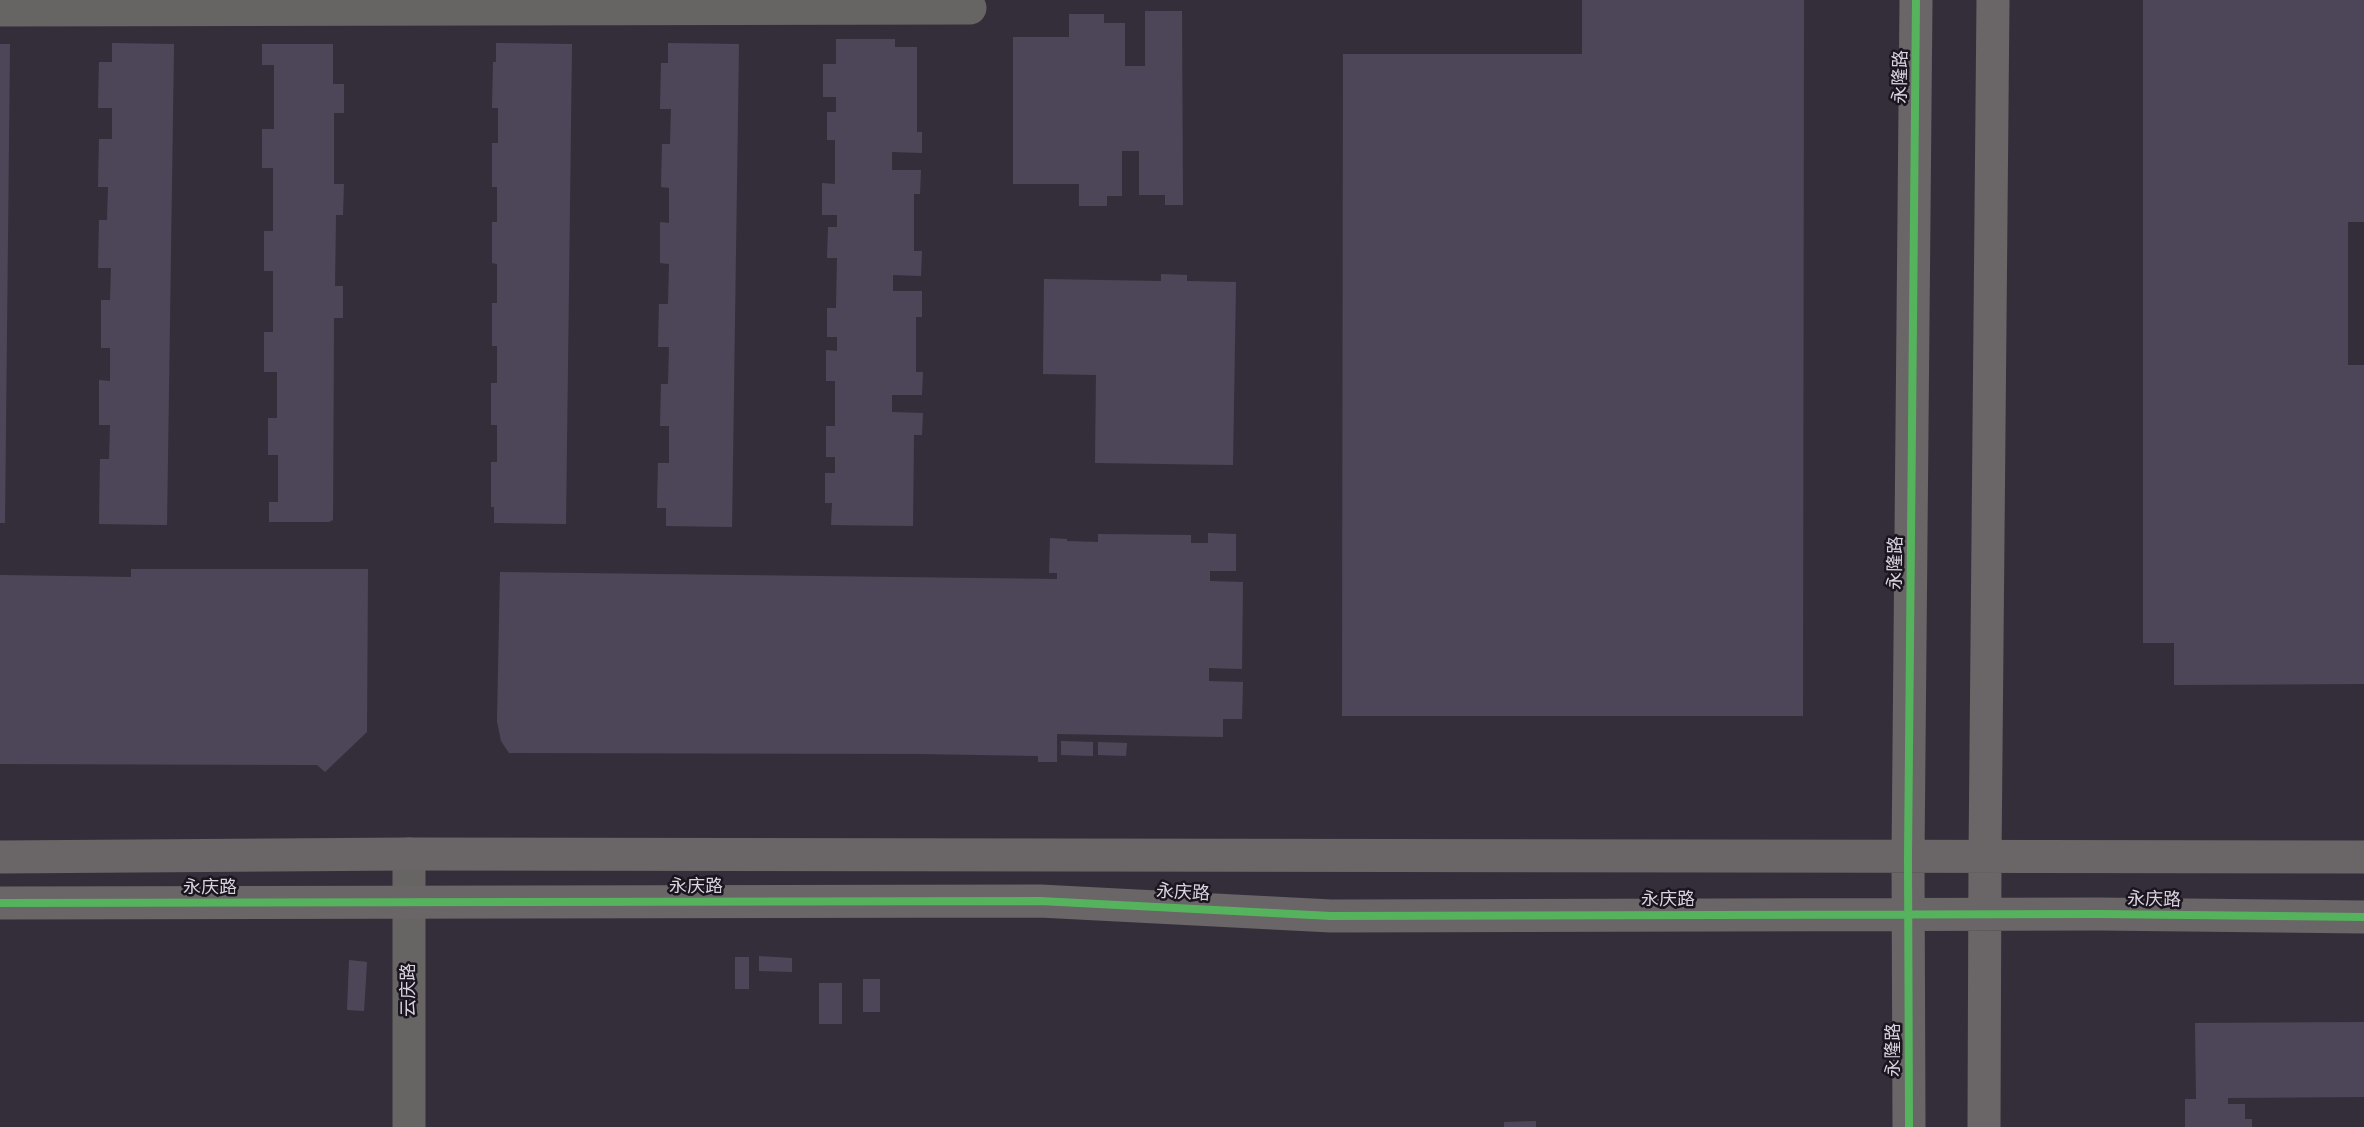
<!DOCTYPE html>
<html>
<head>
<meta charset="utf-8">
<style>
  body { margin:0 }
  canvas { display:block; background:#342e3a }
</style>
</head>
<body>
<canvas width="2364" height="1127"></canvas>
<script>
const g = document.querySelector('canvas').getContext('2d');
g.lineJoin = 'round';
function fill(path, color) {
  g.fillStyle = color;
  g.fill(path, 'evenodd');
}
function strokePath(path, color, width, dash) {
  g.strokeStyle = color;
  g.lineWidth = width;
  g.lineCap = dash ? 'butt' : 'round';
  g.setLineDash(dash || []);
  g.stroke(path);
}
function drawText(font, color, halo, rows, align = 'center') {
  g.font = font + ' "Fira Sans Condensed","Noto Sans SC",sans-serif';
  g.lineWidth = 5;
  g.setLineDash([]);
  g.textBaseline = 'middle';
  g.strokeStyle = halo;
  g.fillStyle = color;
  for (const [text, x, y, turn = 0] of rows) {
    g.save();
    g.translate(x, y);
    g.rotate((+turn || 0) * Math.PI / 180);
    g.textAlign = isNaN(turn) ? turn : align;
    if (halo) g.strokeText(text, 0, 0);
    g.fillText(text, 0, 0);
    g.restore();
  }
}
fill(new Path2D(`
  M1582 0H1804L1803 716H1342L1343 54H1582Z
  M2143 0H2364V222H2348V365H2364V684L2174 685V643H2143Z
  M1145 11H1182L1183 205H1165V195H1139V151H1122V196H1107V206H1079V184H1013V37H1069V14H1104V23H1125V66H1145Z
  M836 39H895V47H917V132H922V153L892 152V170H921L920 194H914V251H922L921 276 893 275V291H922V317H916V372H923L922 395H892V412L923 413 922 435H914L913 526 831 525 832 503H825V473H835V457H826V426H835V381H826V350L837 351V337H827V308H836L837 258H827L828 227H837V215H822V183L835 184V140H827V112H836V97H823V64H836Z
  M112 43 174 44 167 525 99 524 100 459H109L110 425H99V380L110 381V348H101V300H110L111 268H98L99 220H107L108 187H98L99 139H112V108H98L99 62H112Z
  M496 43 572 44 566 524 494 523V507H491V462H497V425H491V383H497V346H492V303H497V264L492 263V222H497V187H492V143H498V108H492L493 62H496Z
  M668 43 739 44 732 527 666 526V508H657L658 463H669V426H660L661 384H668L669 347H658L659 304H668L669 264 660 263V222L669 223V188L661 187 662 144H670L671 109H660L661 63H668Z
  M0 44H10L5 523H0Z
  M262 44H333V84H344V113H334V184H344L343 215H336L335 286H343V318H334L333 520 329 522H269V502H278V455H268V418H277V372H264V332H273V271H264V231H273V168H262V129H274V65H262Z
  M1161 274 1187 275V281L1236 282 1233 465 1095 463 1096 375 1043 374 1044 279 1161 281Z
  M1208 533 1236 534V571H1210V581L1243 582 1242 669 1209 668V681L1243 682 1242 719H1223V737L1057 734V762H1038V756L919 754 509 753 501 741 497 721 500 572 1057 579V573H1049L1050 538 1067 539V541L1098 542V534L1191 535V543H1208Z
  M131 569H368L367 732 325 772 317 765 0 764V575L131 577Z
  M1061 741 1093 742V756L1061 755Z
  M1098 742 1127 743 1126 756 1098 755Z
  M759 956 792 958V972L759 971Z
  M735 957H749V989H735Z
  M349 960 367 962 364 1011 347 1010Z
  M863 979H880V1012H863Z
  M819 983H842V1024H819Z
  M2364 1022V1097L2228 1098V1104H2245V1119H2252V1127H2185V1099H2196L2195 1023Z
  M1536 1121V1127H1504V1122Z`), '#4d4658');
strokePath(new Path2D(`
  M0 10 970 8
  M409 854V1127`), '#676464', 33);
strokePath(new Path2D(`
  M0 857 409 854 2364 857
  M0 903 1040 901 1331 916 2099 914 2364 917
  M1909 1127 1908 856 1916 0
  M1984 1127 1985 858 1993 0`), '#6a6567', 33);
strokePath(new Path2D(`
  M0 903 1040 901 1331 916 2099 914 2364 917
  M1909 1127 1908 856 1916 0`), '#56b35d', 8);
drawText('18px', '#dad4e1', '#1a151e', [
  ["永隆路",1901,77,-89],
  ["永隆路",1896,563,-89],
  ["永庆路",696,887],
  ["永庆路",210,888],
  ["永庆路",1183,893,3],
  ["永庆路",1668,900],
  ["永庆路",2154,900,1],
  ["云庆路",409,990,-90],
  ["永隆路",1894,1050,-90]
]);
</script>
</body>
</html>
